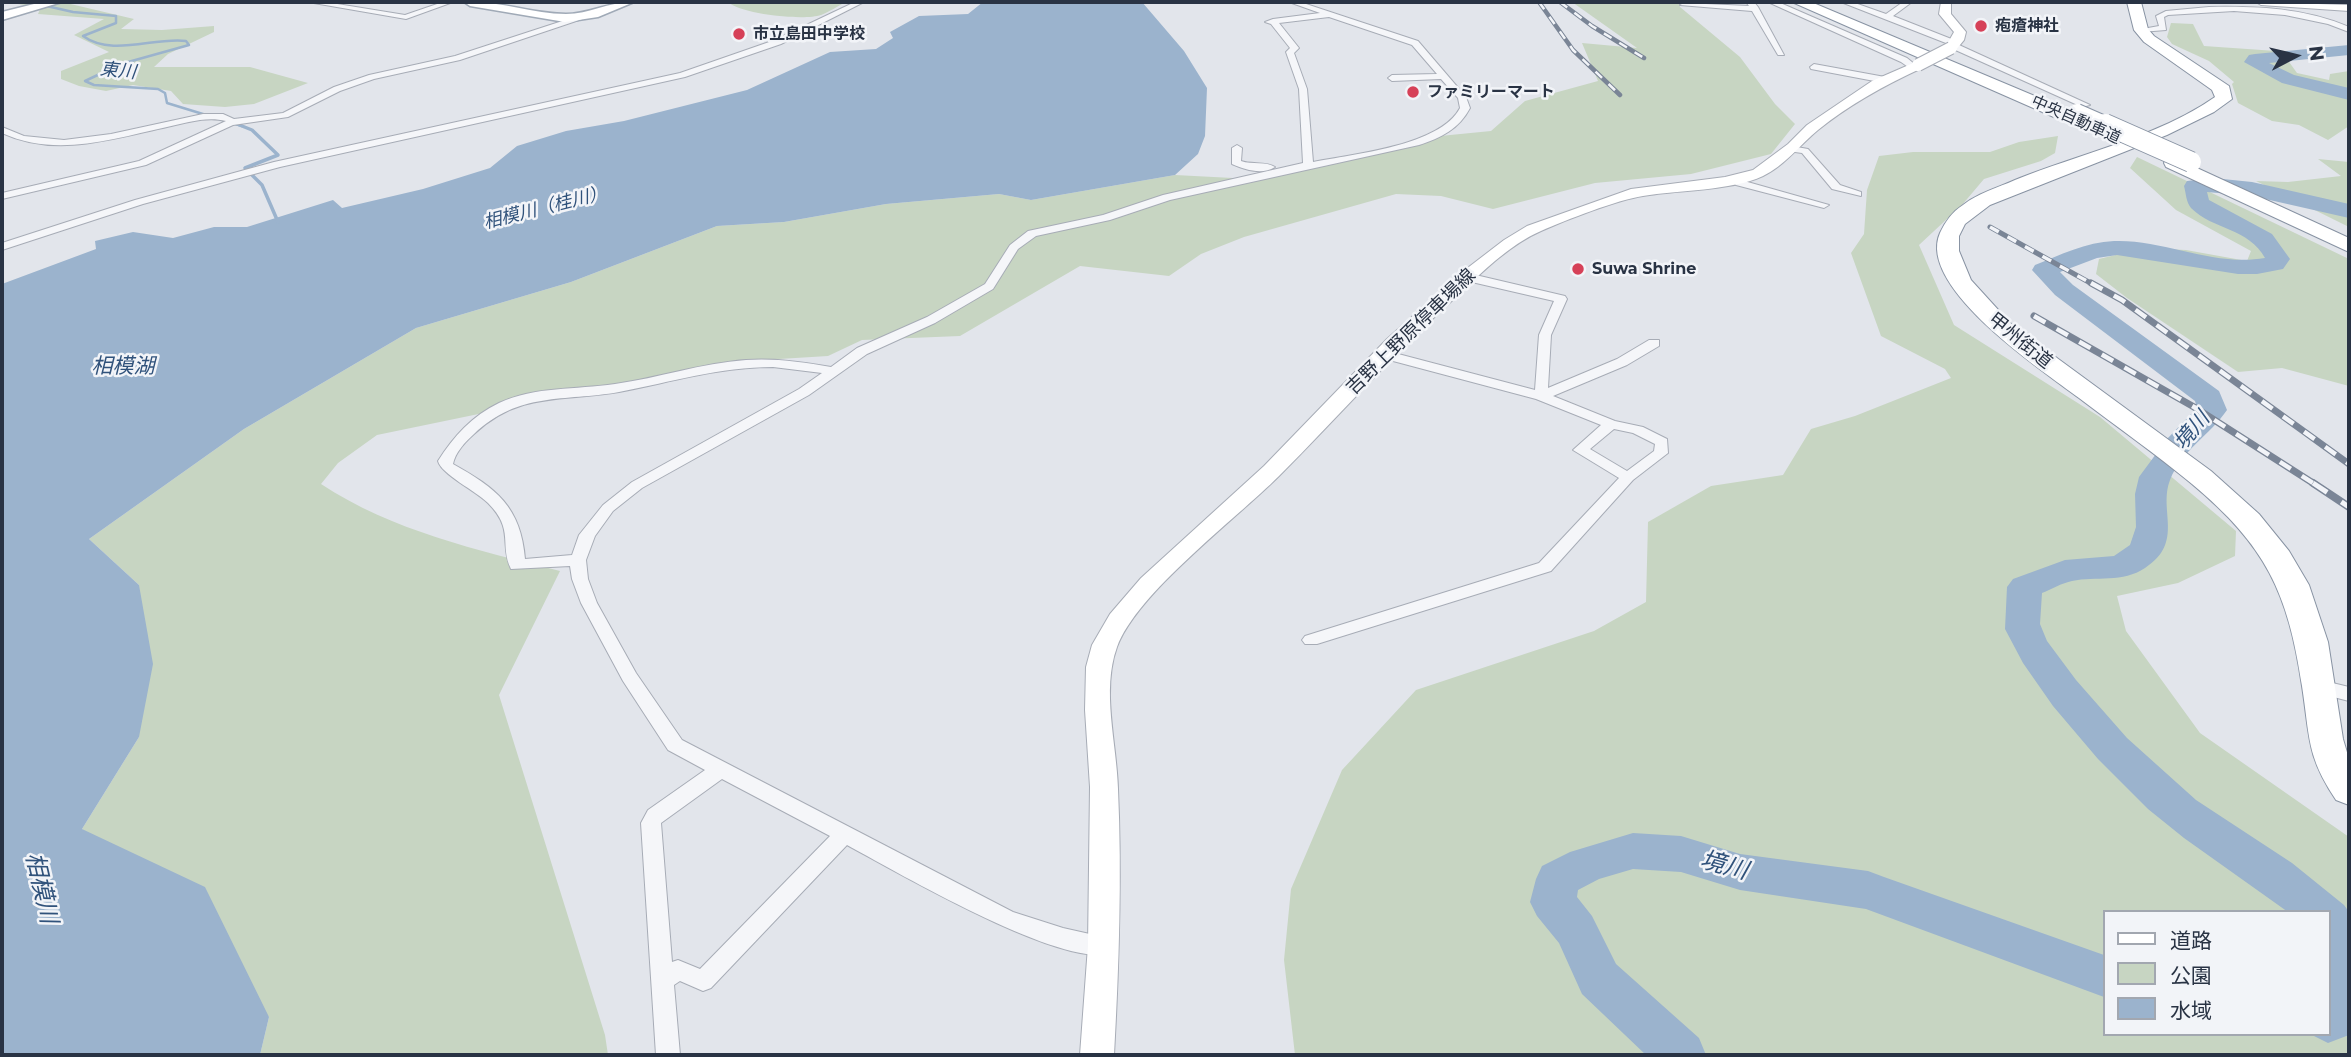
<!DOCTYPE html>
<html>
<head>
<meta charset="utf-8">
<style>
  body { margin:0 }
  #map { position:relative; width:2351px; height:1057px; overflow:hidden; background:#e2e5eb; font-family:Montserrat,"Noto Sans JP",sans-serif }
  canvas { display:block }
  .frame { position:absolute; inset:0; border:4px solid #293344; pointer-events:none }
  .legend { position:absolute; left:2103px; top:910px; width:228px; height:126px; box-sizing:border-box; background:#f2f4f8; border:2px solid #a2a7b0; margin:0; padding:9px 12px; list-style:none; font-size:21px; color:#293344 }
  .legend li { display:flex; align-items:center; gap:14px; height:35px }
  .legend b { width:35px; border:2px solid #a2a7b0 }
  .north { position:absolute; left:2260px; top:21px; width:70px; height:70px; -webkit-text-stroke:5px #f2f4f8; paint-order:stroke; rotate:83deg; font-size:19px; font-weight:700; line-height:28px; text-align:center; color:#293344 }
  .north::after { content:''; display:block; margin:auto; width:24px; height:32px; background:#293344; clip-path:polygon(50% 0,100% 100%,50% 72%,0 100%) }
</style>
</head>
<body>
<div id="map">
<canvas width="2351" height="1057"></canvas>
<div class="frame"></div>
<ul class="legend">
<li><b style="height:9px;background:#fff"></b>道路</li>
<li><b style="height:19px;background:#c7d5c2"></b>公園</li>
<li><b style="height:19px;background:#9bb3cd"></b>水域</li>
</ul>
<div class="north">N</div>
</div>
<script>
const g = document.querySelector('canvas').getContext('2d');
g.lineJoin = 'round';
function fill(path, color) {
  g.fillStyle = color;
  g.fill(path, 'evenodd');
}
function strokePath(path, color, width, dash) {
  g.strokeStyle = color;
  g.lineWidth = width;
  g.lineCap = dash ? 'butt' : 'round';
  g.setLineDash(dash || []);
  g.stroke(path);
}
function drawText(font, color, halo, rows, align = 'center') {
  g.font = font + ' Montserrat,"Noto Sans JP",sans-serif';
  g.lineWidth = 5;
  g.setLineDash([]);
  g.textBaseline = 'middle';
  g.strokeStyle = halo;
  g.fillStyle = color;
  for (const [text, x, y, turn = 0] of rows) {
    g.save();
    g.translate(x, y);
    g.rotate((+turn || 0) * Math.PI / 180);
    g.textAlign = isNaN(turn) ? turn : align;
    if (halo) g.strokeText(text, 0, 0);
    g.fillText(text, 0, 0);
    g.restore();
  }
}
fill(new Path2D(`
  M2 2H62L134 19 121 29 162 30 214 26V32L168 54 154 67H250L308 83 254 104 225 107 183 104 171 91 133 85 106 91 79 86 61 79V71L109 52 74 35 104 19 38 14 41 7Z
  M728 2H846C838 6 829 12 821 15 803 21 741 14 728 2Z
  M1572 2H1679L1680 7 1740 57 1775 104 1795 124 1771 154 1691 174 1595 183 1493 209 1441 196 1396 194 1244 237 1201 254 1169 276 1080 266 960 336 862 340 828 356 730 362 377 435 338 463 321 484C392 531 478 550 560 571L499 695 605 1035 608 1055H260L269 1017 82 829 139 737V585L89 539 244 429 416 328 571 282 717 226 784 222 886 204 999 194 1031 200 1175 175 1252 179 1440 136 1491 131 1525 101 1598 81 1582 43 1637 48Z
  M2171 23 2193 24 2204 46 2276 51 2287 59 2297 73 2329 80 2330 74 2349 71V126L2328 140 2299 125 2272 121 2238 103 2232 84 2234 82 2209 61 2172 44 2167 37Z
  M2058 136 2055 153 2041 161 1984 179 1962 205 1919 245 1954 325 2100 417 2236 531 2235 556 2178 583 2117 596 2126 631 2200 733 2349 837V1055H1295L1284 960 1291 889 1342 770 1416 690 1594 631 1646 602 1648 522 1711 486 1783 475 1811 429 1855 416 1951 378 1945 369 1881 336 1851 253 1864 234 1867 190 1879 156 1913 152H1990L2019 142ZM2104 912H2328V1034H2104Z
  M2137 157 2349 259V386L2282 368 2238 372 2127 298 2096 274 2099 259 2144 248 2186 250 2247 261 2251 251 2176 210 2130 168Z
  M2318 159 2349 162V227L2256 181 2288 182 2341 176Z`), '#c7d5c2');
fill(new Path2D(`
  M983 2H1142L1184 51 1207 88 1205 136 1198 154 1175 175 1031 200 999 194 886 204 784 222 717 226 571 282 416 328 244 429 89 539 139 585 153 664 139 737 82 829 205 887 269 1017 260 1055H2V284L96 249 95 241 133 232 173 238 214 227H247L333 200 342 208 423 189 490 168 517 146 566 131 624 121 747 90 830 52 876 49 893 38 890 32 919 16 968 14Z`), '#9bb3cd');
strokePath(new Path2D(`
  M29 2 73 12 116 16V23L83 36C112 57 153 37 186 41L189 45 121 64 85 81 94 85 158 89 165 93 167 103 242 126`), '#9bb3cd', 2.5);
strokePath(new Path2D(`
  M237 124 252 130 278 155 245 168 262 185 278 222`), '#9bb3cd', 3.5);
fill(new Path2D(`
  M2349 45V55L2269 63 2294 75 2349 88V100L2282 83 2244 62 2249 55 2255 54Z
  M2213 178 2252 182 2349 204V218L2252 196 2207 192 2209 200 2272 234 2290 259 2283 269 2257 274H2238L2117 255 2097 258 2060 272 2073 285 2219 391 2227 410C2210 435 2181 451 2170 480 2158 511 2185 542 2145 568 2123 583 2096 576 2072 581 2062 583 2052 589 2042 593L2040 624 2047 641 2076 680 2127 738 2196 800 2292 863 2344 905 2349 912V1035L2328 1043 2310 1034H2328V912H2288L2184 838 2148 809 2098 759 2053 706 2023 663 2005 629 2007 587 2013 579 2065 560 2114 556 2130 545 2136 527 2135 494 2139 477 2167 439 2197 408 2195 401 2055 295 2032 270 2035 265C2060 255 2086 242 2114 241 2164 239 2214 267 2265 258 2249 228 2213 230 2191 208 2186 202 2186 193 2184 186L2187 181Z
  M1633 833 1681 836 1740 854 1868 871 1884 877 2104 955V997L1866 909 1740 890 1681 872 1633 869 1599 879 1578 890 1577 897 1592 916 1616 964 1699 1038 1706 1055H1646L1582 994 1559 943 1537 916 1530 902 1536 879 1542 866 1570 852Z`), '#9bb3cd');
const street = new Path2D(`
  M308 2H325L405 15 443 2H453L406 19Z
  M855 2H864L781 44 685 77 280 167 143 204 2 250V243L135 200 274 162 680 73 775 40Z
  M1289 2H1300L1418 41 1466 97 1470 108C1459 129 1441 138 1419 145L1170 200 1110 220 1036 236 1018 249 993 289 935 323 867 354 809 395 642 488 613 511 595 536 586 560 588 579 597 603 636 673 682 740 1013 912 1063 928 1112 939 1115 946 1112 953C1064 970 895 871 847 845L711 988 703 991 680 981 674 985 680 1055H656L641 823 648 810 705 770 668 750 623 681 581 603 572 579 570 566 511 569C499 545 515 530 488 503 476 491 441 474 438 461 454 436 472 416 499 403 536 386 575 390 615 384 659 378 701 363 746 360 775 358 802 362 831 367L857 348 927 317 985 284 1010 245 1028 231 1103 215 1163 195 1303 163 1299 89 1286 52 1290 48 1271 24 1265 22 1273 19 1320 13ZM1329 17 1412 45 1437 74 1392 75 1388 78 1392 81 1441 79 1458 98 1460 108C1440 146 1353 154 1313 162L1307 89 1294 53 1299 48 1279 23ZM773 367 822 373 799 389 632 482 603 505 579 535 572 555 525 559C521 507 496 488 453 464 455 453 465 442 474 434 520 391 563 402 619 392 671 382 720 367 773 367ZM722 779 830 836 700 969 678 960 672 962 661 823Z
  M1746 2H1754L1758 7 1784 55H1778L1752 11 1680 5 1684 3 1749 6Z
  M1768 2H1778L1907 58 1918 67 1911 69 1901 62Z
  M1841 2H1852L1886 14 1903 2H1912L1893 16 1959 42V45L2090 105 2082 107 1951 48V45Z
  M2209 7C2257 6 2305 8 2349 27V32L2328 24 2285 15 2234 11 2168 15 2164 17 2166 30 2141 32 2137 30 2159 26 2156 16 2166 11Z
  M590 12 597 14 460 60 374 79 340 91 288 117 233 125 146 165 2 199V193L139 161 226 121C206 116 186 123 167 127 112 139 56 158 2 133V127L24 136 64 140 111 134 203 114H223L234 119 283 113 334 87 369 75 455 56Z
  M1814 64 1885 77 1889 80 1885 83 1811 69 1810 67Z
  M1237 145 1242 148 1241 161C1252 165 1266 161 1275 167 1262 175 1246 170 1232 164V148Z
  M1791 146 1808 149 1840 185 1861 192V196L1832 189 1802 153 1788 151V147Z
  M1735 176 1744 181 1829 205 1824 208 1736 185 1730 179Z
  M1467 273 1565 296 1567 299 1551 335 1548 388 1617 359 1649 340H1659V346L1627 365 1553 396 1615 421 1643 427 1667 439 1668 453 1633 480 1551 571 1317 644H1305L1302 640 1305 636 1539 563 1619 478 1573 450 1601 425 1536 399 1378 357V351L1383 350 1535 390 1539 335 1554 301 1463 280 1461 277ZM1614 429 1633 433 1655 444 1654 451 1627 471 1590 449Z
  M2320 680 2349 687V701L2314 692 2311 687 2314 682Z`);
const secondary = new Path2D(`
  M1941 2H1951V14L1966 32 1964 40 1955 51 1945 48 1954 32 1939 14Z
  M2256 2 2349 5V11L2261 5Z
  M1918 61 1924 65 1922 68C1885 85 1850 104 1818 130 1800 145 1784 166 1763 176 1731 191 1678 190 1643 196 1617 200 1566 220 1541 231 1509 245 1481 273 1456 297 1394 353 1339 416 1279 476 1236 519 1137 593 1117 647 1101 691 1117 744 1118 789 1122 878 1119 966 1114 1055H1080L1088 946 1090 787 1085 710 1086 667 1092 645 1110 614 1141 578 1264 466 1387 339 1461 273 1504 240 1527 226 1631 189 1725 177 1753 170 1788 144 1807 125 1872 81Z`);
const primary = new Path2D(`
  M42 2H62L2 20V12Z
  M464 2C498 0 531 14 566 14 590 14 610 1 634 2L598 17 565 22 470 6Z`);
const highway = new Path2D(`
  M1792 2H1811L2068 110 2071 114 2068 118H2056Z
  M2127 2H2141L2148 29 2154 36 2229 86 2232 99 2214 112 2167 135 1990 205 1965 224 1959 236V251L1971 280 2012 325 2211 471 2259 514 2289 551 2309 585 2328 642 2343 739 2349 759V805L2336 800C2306 755 2310 737 2302 686 2288 592 2266 546 2192 484 2156 454 2117 427 2079 398 2043 371 1916 287 1940 233 1945 222 1952 212 1963 205 1978 193 1997 188 2015 180 2079 154 2158 137 2215 97L2212 90 2144 42 2134 30Z
  M2173 157 2349 238V252L2166 167 2164 163 2166 159Z`);
strokePath(street, '#a7acb6', 2);
strokePath(secondary, '#a7acb6', 2);
strokePath(primary, '#a0aab7', 3);
strokePath(highway, '#8893a3', 2);
fill(street, '#f5f6f9');
fill(secondary, '#fff');
fill(primary, '#fff');
fill(highway, '#fff');
const railFar3 = new Path2D(`
  M1539 2 1573 50 1620 95
  M1560 2 1592 26 1644 58`);
const railFar2 = new Path2D(`
  M1990 227 2094 285`);
const railFar1 = new Path2D(`
  M2091 283 2122 300 2349 464
  M2034 316 2194 407 2316 485`);
const rail = new Path2D(`
  M2313 483 2349 507`);
strokePath(railFar3, '#7a8596', 4.5);
strokePath(railFar2, '#7a8596', 5);
strokePath(railFar1, '#7a8596', 7);
strokePath(rail, '#7a8596', 8);
strokePath(railFar3, '#f2f4f8', 2.5, [9]);
strokePath(railFar2, '#f2f4f8', 3.5, [10]);
strokePath(railFar1, '#f2f4f8', 4.5, [13]);
strokePath(rail, '#f2f4f8', 5, [17]);
const secondaryBridge = new Path2D(`
  M1918 65 1951 48`);
const highwayBridgeFar1 = new Path2D(`
  M2077 112 2109 126`);
const highwayBridge = new Path2D(`
  M2105 124 2191 162`);
strokePath(secondaryBridge, '#a7acb6', 14, []);
strokePath(highwayBridgeFar1, '#8893a3', 18, []);
strokePath(highwayBridge, '#8893a3', 22, []);
strokePath(secondaryBridge, '#fff', 12);
strokePath(highwayBridgeFar1, '#fff', 16);
strokePath(highwayBridge, '#fff', 20);
for (const [x, y, r, color] of [
  [1981,26,7,"#d64158"],
  [739,34,7,"#d64158"],
  [1413,92,7,"#d64158"],
  [1578,269,7,"#d64158"]
]) {
  const dot = new Path2D();
  dot.arc(x, y, r, 0, 2 * Math.PI);
  g.fillStyle = color;
  g.fill(dot);
  strokePath(dot, '#f2f4f8', 2.5);
}
drawText('bold 16px', '#293344', '#f2f4f8', [
  ["疱瘡神社",1995,26],
  ["市立島田中学校",753,34],
  ["ファミリーマート",1427,92],
  ["Suwa Shrine",1592,269]
], 'left');
drawText('16px', '#293344', '#f2f4f8', [
  ["中央自動車道",2076,120,24]
]);
drawText('italic 18px', '#30527b', '#f2f4f8', [
  ["東川",118,71,6],
  ["相模川（桂川）",545,208,-14]
]);
drawText('19px', '#293344', '#f2f4f8', [
  ["吉野上野原停車場線",1411,332,-44],
  ["甲州街道",2020,341,39]
]);
drawText('italic 21px', '#30527b', '#f2f4f8', [
  ["相模湖",123,367],
  ["境川",2192,431,-50]
]);
drawText('italic 24px', '#30527b', '#f2f4f8', [
  ["境川",1724,866,15],
  ["相模川",41,888,77]
]);
</script>
</body>
</html>
